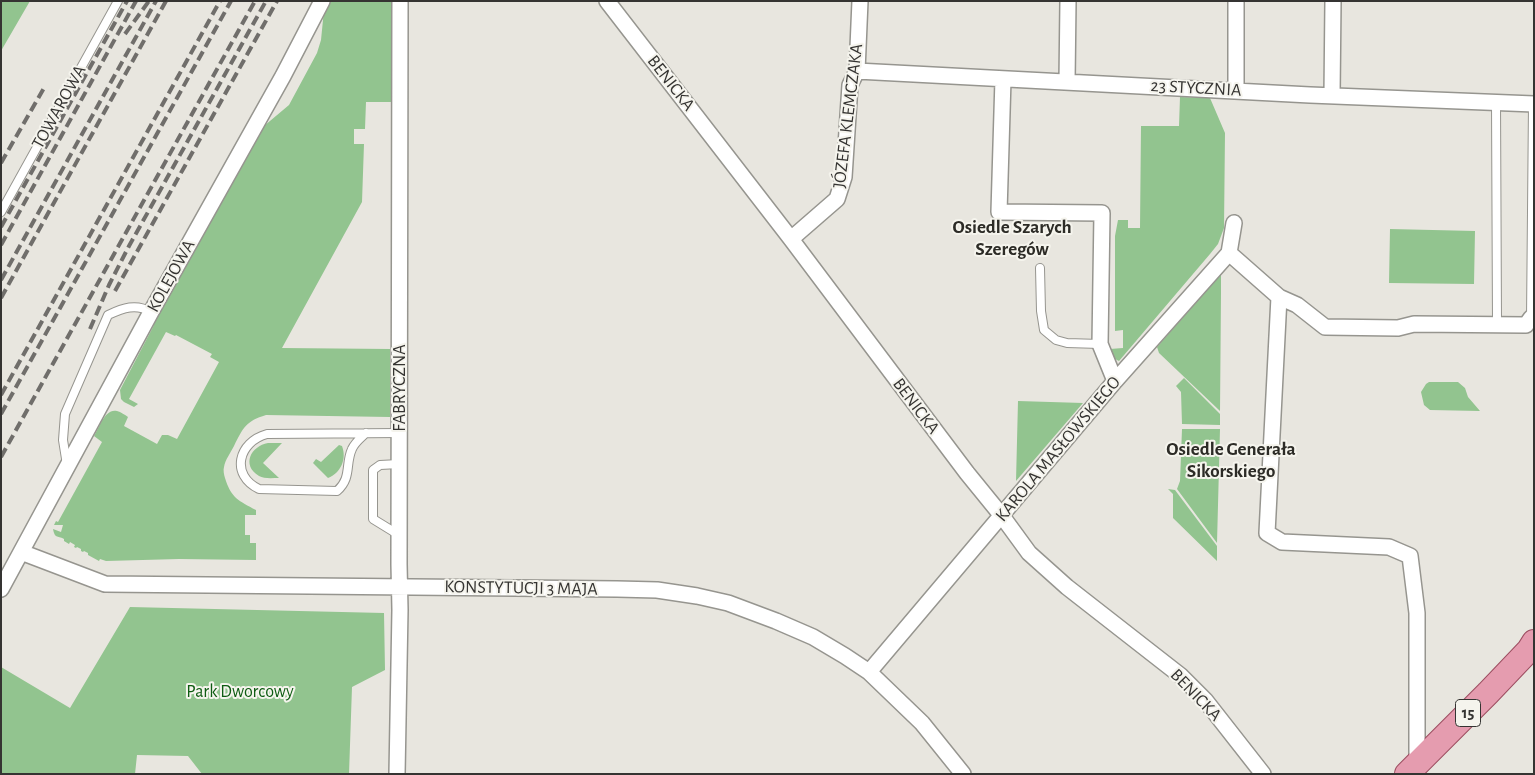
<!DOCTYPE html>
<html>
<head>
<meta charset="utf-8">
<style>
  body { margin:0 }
  #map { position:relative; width:1535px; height:775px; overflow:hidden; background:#e8e6df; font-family:"Alegreya Sans",sans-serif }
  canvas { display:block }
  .frame { position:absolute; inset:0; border:2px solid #353432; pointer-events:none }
</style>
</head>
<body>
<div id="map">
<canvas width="1535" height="775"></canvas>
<div class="frame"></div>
</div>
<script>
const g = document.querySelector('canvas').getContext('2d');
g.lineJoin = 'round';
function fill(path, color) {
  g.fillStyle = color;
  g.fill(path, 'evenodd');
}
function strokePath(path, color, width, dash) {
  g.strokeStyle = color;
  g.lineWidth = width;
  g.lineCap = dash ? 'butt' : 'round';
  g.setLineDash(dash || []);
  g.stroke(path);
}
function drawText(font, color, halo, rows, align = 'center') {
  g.font = font + ' "Alegreya Sans",sans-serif';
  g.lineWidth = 4;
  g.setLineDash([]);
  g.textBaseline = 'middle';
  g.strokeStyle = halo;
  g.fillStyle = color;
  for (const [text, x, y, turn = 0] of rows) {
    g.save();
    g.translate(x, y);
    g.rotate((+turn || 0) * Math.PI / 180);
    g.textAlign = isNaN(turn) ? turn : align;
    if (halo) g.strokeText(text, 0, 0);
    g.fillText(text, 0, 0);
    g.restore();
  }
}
fill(new Path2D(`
  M1 1H30L1 51Z
  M329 1H395L393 102H366L365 129H354V144H364L362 202 282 348 390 349V417L266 415C246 421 243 428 234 446 231 452 225 460 224 467 223 470 224 475 225 478 231 498 239 501 256 510V515H245V535H250V543H256V560L179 559 106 561 100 559 99 561 88 555V553L84 551 83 552 81 551V549L77 547 76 548 74 547 75 545 70 542 69 544 64 541V539C57 535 55 539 53 529L61 532 63 525H54L56 521 58 522 102 442 94 436C99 428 105 408 117 411 121 412 125 415 128 417L124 426 157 444 162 435H168L177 439 219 362 210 357 212 354 176 335 175 336 166 332 129 399 138 404 134 407 124 402 121 399 120 390 153 327 160 308 258 133 264 126 289 105 317 53 321 40 324 10Z
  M1180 97 1210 98 1225 133 1224 228 1218 244 1210 254 1119 361 1113 358 1110 351V349L1123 348V330L1115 331V236L1118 220H1128V228H1140L1141 126H1179Z
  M1390 229 1475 231 1474 284 1389 283Z
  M1221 274V293L1220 411 1159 353 1157 347Z
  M1184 378 1220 414V425L1182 424 1181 392 1176 386Z
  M1429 382H1458L1465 388 1468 397 1480 411 1430 410 1424 405 1421 392 1426 384Z
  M1018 401 1083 403 1016 481Z
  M1182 429H1220L1217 543 1177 489 1180 481Z
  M268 443H282L263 463 279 478C272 478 264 479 259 476 241 465 251 446 268 443Z
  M339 445 342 446C347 459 341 473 328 478L313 463 316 459 321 462Z
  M1168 489 1175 490 1217 546V561L1173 518V494Z
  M130 607 384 613 385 670 352 687 349 774H202L188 756 137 755 135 774H1V667L70 708Z`), '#92c48f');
const lane = new Path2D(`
  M1496 102 1497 324
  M1 212 118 1
  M1040 268 1041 311 1044 330 1056 340 1067 343 1100 344
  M1531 318 1533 104
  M366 433C361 438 355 442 352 449 345 464 352 478 337 491L259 489C230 475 238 442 267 434L400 433
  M67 465 63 440 65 414 108 315C123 308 136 303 151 312
  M399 535 373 519V470L380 465 399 464`);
const street = new Path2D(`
  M607 1 791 239 967 473 1002 516 1029 553 1067 587 1181 676 1205 700 1263 774
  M857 71 1310 95 1534 104
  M1003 79 999 212 1102 213 1100 344 1115 381
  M1067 82 1068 1
  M1236 91V1
  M1332 95 1333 1
  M791 239 837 199 844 177 850 85 857 71 860 1
  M1229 253 1279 297 1267 533 1282 542 1389 547 1410 556 1417 613V763
  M1279 297 1297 305 1325 327 1398 328 1414 324 1526 325 1531 318
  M21 552 105 584 617 589 657 590 697 596 728 603 776 621 813 637 845 656 869 672 922 723 963 774
  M1 589 151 312 283 76 322 1
  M869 672 1115 381 1229 253 1234 223
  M397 774 400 610 399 564 400 1`);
const primary = new Path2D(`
  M1407 774 1488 693 1529 650 1534 642`);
strokePath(lane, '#96958f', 10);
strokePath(street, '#96958f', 18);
strokePath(primary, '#9c4d60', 26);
strokePath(lane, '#fff', 8);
strokePath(street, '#fff', 15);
strokePath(primary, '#e59caf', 24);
strokePath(new Path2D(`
  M125 34 149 1
  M1 163 44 88
  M1 227 127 1
  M1 245 136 1
  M1 280 156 1
  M115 291 277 1
  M1 298 166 1
  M90 329 109 285 129 246 266 1
  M1 395 220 1
  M1 414 231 1
  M1 457 255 1`), '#706e6b', 4, [10, 5]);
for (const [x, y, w] of [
  [1468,713,25]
]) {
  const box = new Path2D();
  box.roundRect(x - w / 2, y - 13.5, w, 27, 4);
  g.fillStyle = '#f5f4ed';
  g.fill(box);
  strokePath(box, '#353432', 1);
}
drawText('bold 16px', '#353432', null, [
  ["15",1468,713]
]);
drawText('18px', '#353432', '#f5f4ed', [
  ["BENICKA",671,83,52],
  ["23 STYCZNIA",1196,88,3],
  ["TOWAROWA",59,107,-61],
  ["JÓZEFA KLEMCZAKA",848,116,-83],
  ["KOLEJOWA",171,276,-61],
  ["FABRYCZNA",400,388,-90],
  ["BENICKA",916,406,53],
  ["KAROLA MASŁOWSKIEGO",1058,449,-50],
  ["KONSTYTUCJI 3 MAJA",521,588,1],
  ["BENICKA",1196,695,46]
]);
drawText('18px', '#0e5c12', '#f5f4ed', [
  ["Park Dworcowy",240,692]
]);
drawText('bold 19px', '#2c2b26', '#f5f4ed', [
  ["Osiedle Szarych",1012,227],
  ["Szeregów",1012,249],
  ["Osiedle Generała",1231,449],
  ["Sikorskiego",1231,471]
]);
</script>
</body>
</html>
